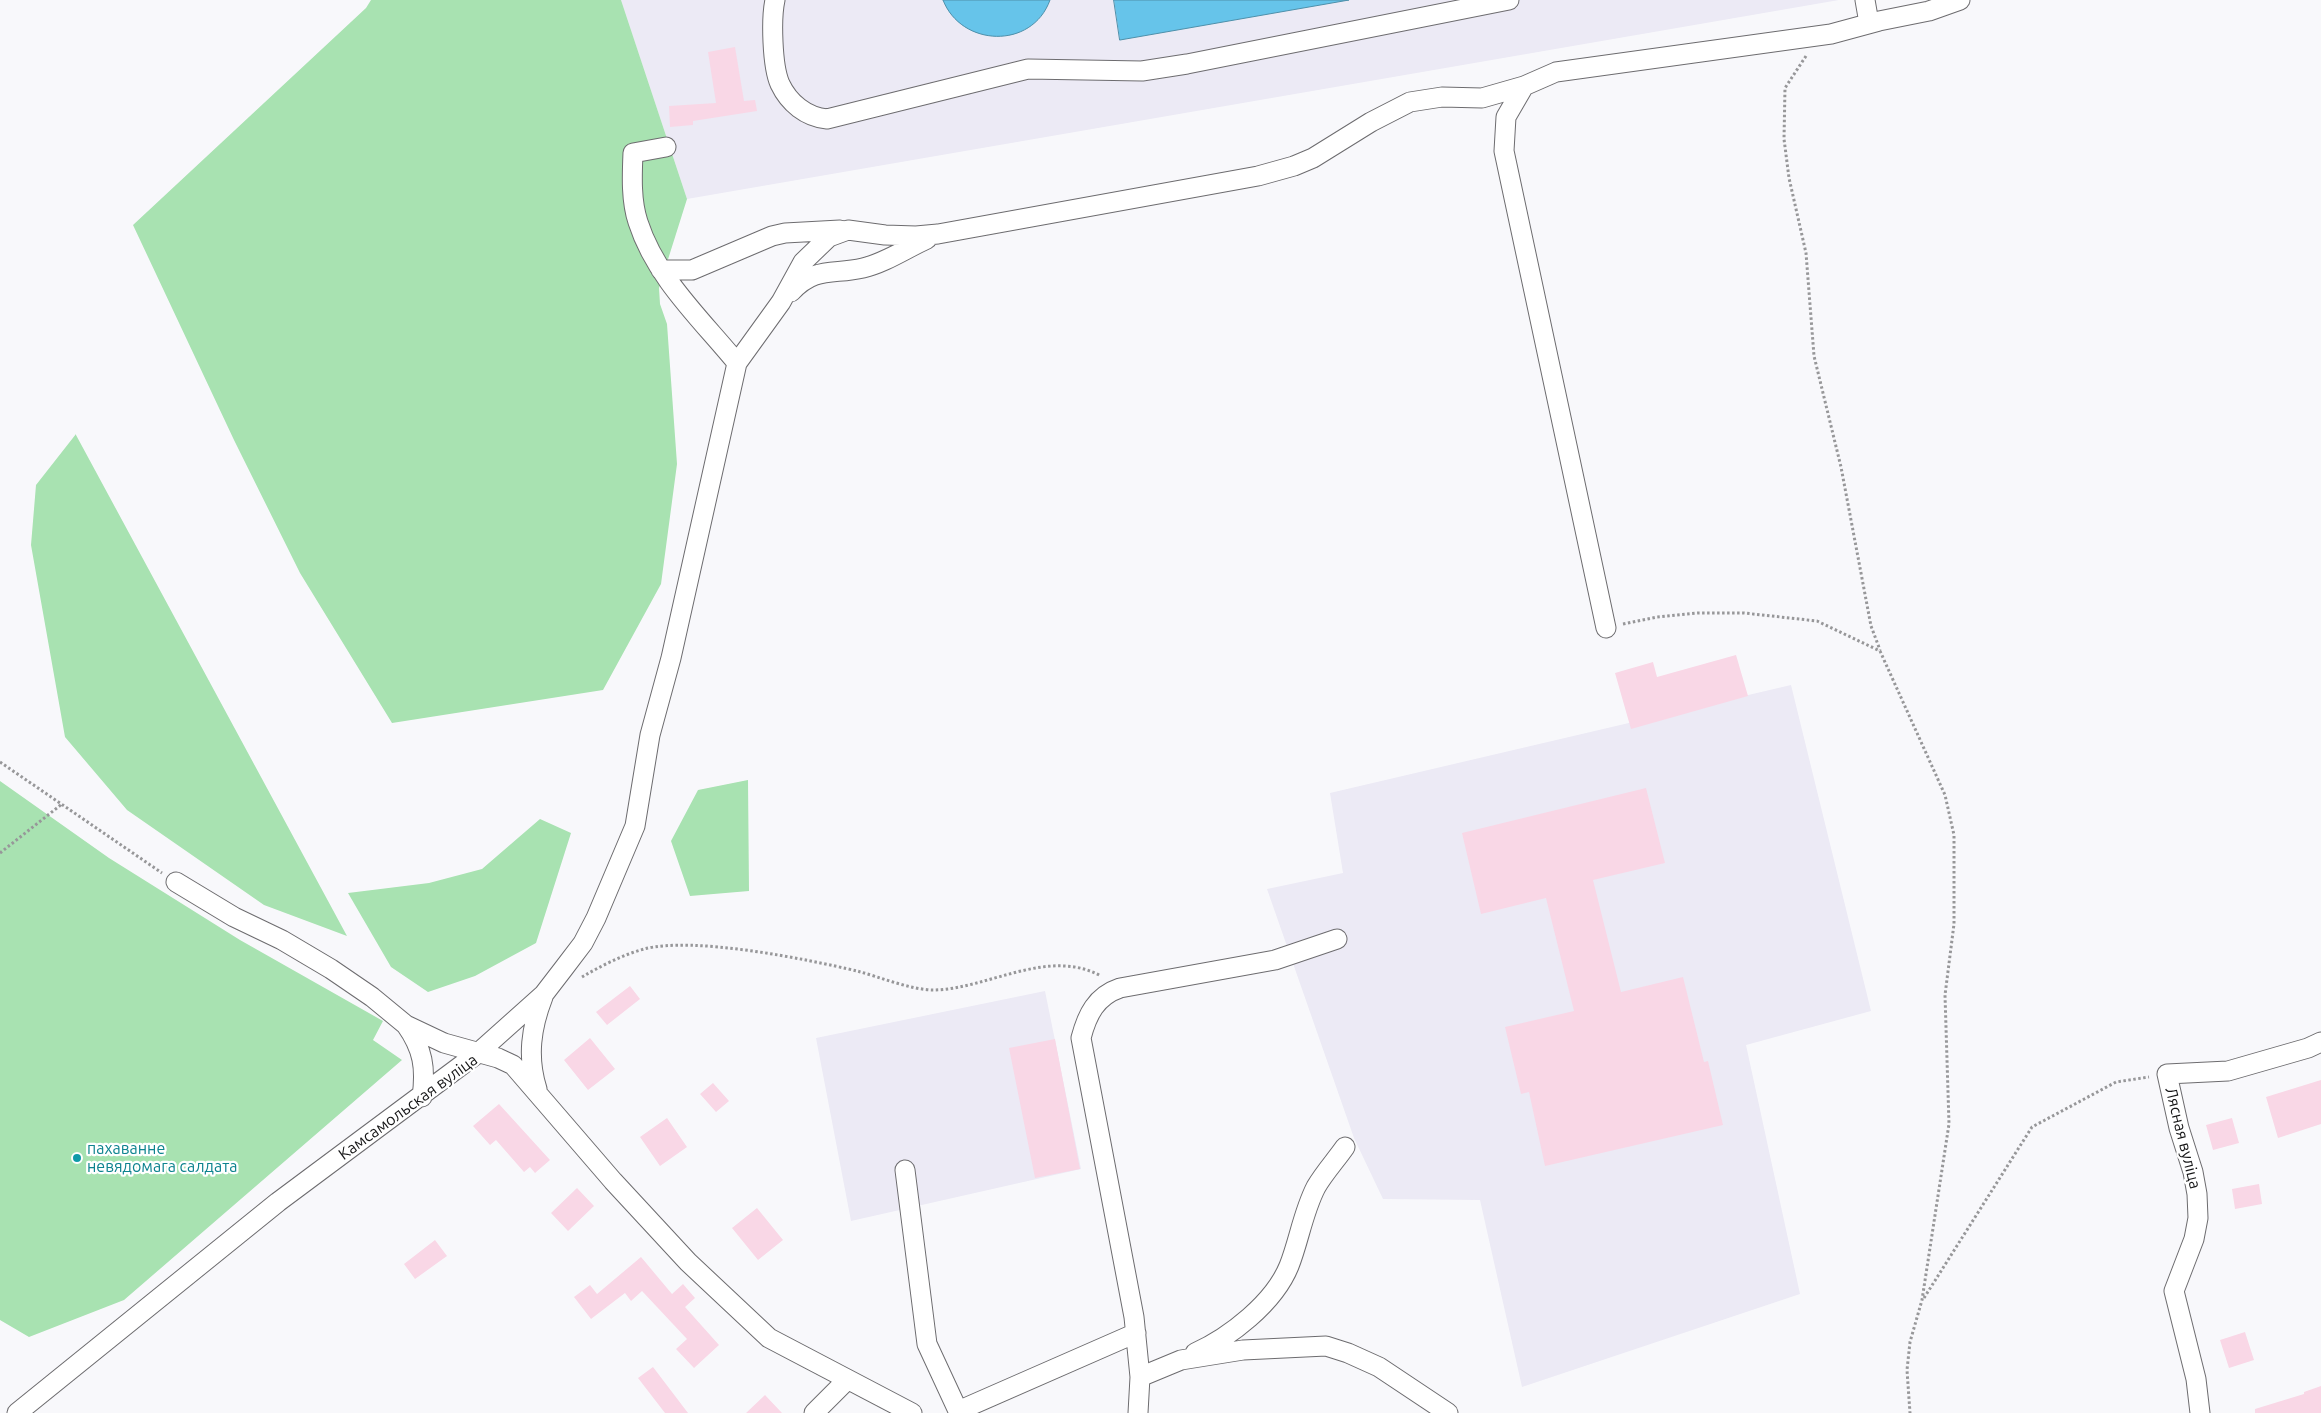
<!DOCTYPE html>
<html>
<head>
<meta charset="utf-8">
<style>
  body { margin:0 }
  canvas { display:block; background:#f8f8fb }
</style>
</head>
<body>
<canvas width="2321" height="1413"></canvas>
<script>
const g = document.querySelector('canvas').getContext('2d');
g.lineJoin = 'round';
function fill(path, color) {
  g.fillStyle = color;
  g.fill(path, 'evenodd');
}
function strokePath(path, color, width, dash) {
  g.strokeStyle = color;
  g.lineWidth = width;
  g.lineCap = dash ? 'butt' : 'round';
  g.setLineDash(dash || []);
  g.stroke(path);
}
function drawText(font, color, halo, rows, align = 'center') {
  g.font = font + ' Ubuntu,sans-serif';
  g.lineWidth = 4.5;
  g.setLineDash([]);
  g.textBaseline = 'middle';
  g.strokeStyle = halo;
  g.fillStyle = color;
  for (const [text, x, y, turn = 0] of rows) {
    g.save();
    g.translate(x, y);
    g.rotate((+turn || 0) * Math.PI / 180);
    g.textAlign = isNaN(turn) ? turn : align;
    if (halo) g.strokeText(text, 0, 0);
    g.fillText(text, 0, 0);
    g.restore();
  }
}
fill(new Path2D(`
  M621 0H1839L687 199Z
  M1791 685 1871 1011 1746 1045 1800 1294 1522 1387 1480 1200 1383 1199 1354 1138 1267 889 1343 873 1330 793Z
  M1045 991 1081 1169 851 1221 816 1038Z`), '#eceaf5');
fill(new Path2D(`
  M371 0H621L687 199 659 288 660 304 667 324 677 464 661 584 603 690 392 723 300 573 234 440 133 225 366 8Z
  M76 434V435L347 936 264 905 127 810 65 737 31 545 36 485Z
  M748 780 749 891 690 896 671 841 698 790Z
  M0 781 109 858 240 940 383 1021 373 1040 402 1060 124 1300 29 1337 0 1320Z
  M540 819 571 833 536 943 475 976 428 992 391 967 348 893 429 883 482 869Z`), '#a8e2b1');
const water = new Path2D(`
  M943 0H1050C1032 50 961 47 943 0Z
  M1114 0H1349L1120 40Z`);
fill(water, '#66c4ea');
strokePath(water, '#4e90aa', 1);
fill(new Path2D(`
  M735 47 744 101 755 100 757 111 693 121V125L670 127 669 106 716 103 708 52Z
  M1736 655 1748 696 1631 729 1615 673 1653 662 1657 677Z
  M1646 788 1665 863 1593 880 1621 992 1683 977 1704 1062 1708 1061 1723 1125 1545 1166 1529 1092 1521 1094 1505 1027 1574 1011 1546 898 1481 914 1462 833Z
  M630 986 640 999 607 1025 596 1012Z
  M590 1038 615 1069 588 1090 564 1060Z
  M1055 1039 1080 1169 1035 1178 1009 1048Z
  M2321 1080V1124L2278 1138 2266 1097Z
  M713 1083 729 1101 716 1112 700 1094Z
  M499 1104 550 1160 535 1173 530 1167 524 1172 496 1140 490 1145 473 1126Z
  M667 1118 687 1147 660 1166 640 1137Z
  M2232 1118 2239 1143 2213 1150 2206 1125Z
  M2259 1184 2262 1204 2235 1209 2232 1189Z
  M577 1188 594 1206 568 1231 551 1213Z
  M757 1208 783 1240 758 1260 732 1228Z
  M435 1240 447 1256 415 1279 404 1264Z
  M641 1257 672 1294 683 1284 695 1298 685 1307 719 1345 694 1368 676 1349 687 1339 642 1291 631 1301 625 1293 591 1319 574 1297 590 1285 597 1294Z
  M2245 1332 2254 1360 2229 1368 2220 1340Z
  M653 1367 688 1413H665L638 1378Z
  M2321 1386V1413H2255V1409L2304 1394V1392Z
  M765 1395 782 1413H746Z`), '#f9d7e6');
const minor = new Path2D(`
  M775 0C771 18 772 66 780 84 789 103 806 117 827 119L1028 69 1142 71 1187 64 1509 0
  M1865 0 1869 23
  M666 147 633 153C632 176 631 201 638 222 656 278 701 319 737 363
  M661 270H692L772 236 785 233 840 230
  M791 292C815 266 833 275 863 268 885 263 907 248 927 239
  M1606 628 1504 151 1506 117 1524 86 1556 72 1831 34 1879 21 1929 11 1960 0
  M176 882 234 917 282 940 331 969 372 997 406 1025 444 1043 498 1058 513 1065 613 1181 688 1262 769 1338 912 1413
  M406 1025C423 1049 426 1068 422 1097
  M537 1089C527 1057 531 1028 543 997
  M905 1170 927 1344 959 1413
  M1195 1353C1230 1337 1274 1303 1289 1266 1299 1241 1303 1212 1316 1187 1324 1173 1336 1160 1345 1147
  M1140 1377 1181 1360 1243 1350 1326 1346 1348 1353 1379 1367 1448 1413
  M958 1411 1136 1333
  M17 1413 278 1202 478 1053 544 994 564 968 583 943 596 918 635 826 650 735 671 658 737 363 781 302 803 262 829 237 848 230 885 235 916 236 938 234 1258 176 1294 166 1313 158 1371 122 1410 102 1442 97 1482 98 1524 86
  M814 1413 847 1380
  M1138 1413 1140 1377 1134 1317 1081 1038C1087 1015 1096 996 1120 988L1275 960 1337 939
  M2200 1413 2196 1379 2174 1291 2194 1239 2198 1218 2197 1194 2193 1172 2179 1128 2167 1074 2228 1071 2308 1048 2321 1042`);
strokePath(minor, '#6d6c6f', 21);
strokePath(new Path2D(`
  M1806 56 1785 88 1784 139 1789 178 1806 253 1814 356 1841 467 1871 626 1880 650
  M1623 624 1657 617 1698 613H1744L1817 621 1880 651 1945 795 1954 835V924L1945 995 1949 1124 1922 1300 1910 1342 1907 1370 1910 1413
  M0 762 162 873
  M0 853 62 804
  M582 977C601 966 622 955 644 949 693 936 806 959 857 971 880 977 911 990 934 990 988 989 1048 947 1101 976
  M1924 1298 2032 1127 2116 1082 2149 1077`), '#979799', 3, [2.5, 2.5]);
strokePath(minor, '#fff', 19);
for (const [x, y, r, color] of [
  [77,1158,5,"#0f9aa8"]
]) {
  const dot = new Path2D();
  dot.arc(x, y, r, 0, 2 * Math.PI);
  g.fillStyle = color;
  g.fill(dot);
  strokePath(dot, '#fff', 2);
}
drawText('16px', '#151516', '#fff', [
  ["Камсамольская вуліца",408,1107,-36],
  ["Лясная вуліца",2183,1138,76]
]);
drawText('16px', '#0d838f', '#fff', [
  ["пахаванне",87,1149],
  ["невядомага салдата",87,1167]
], 'left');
</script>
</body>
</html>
